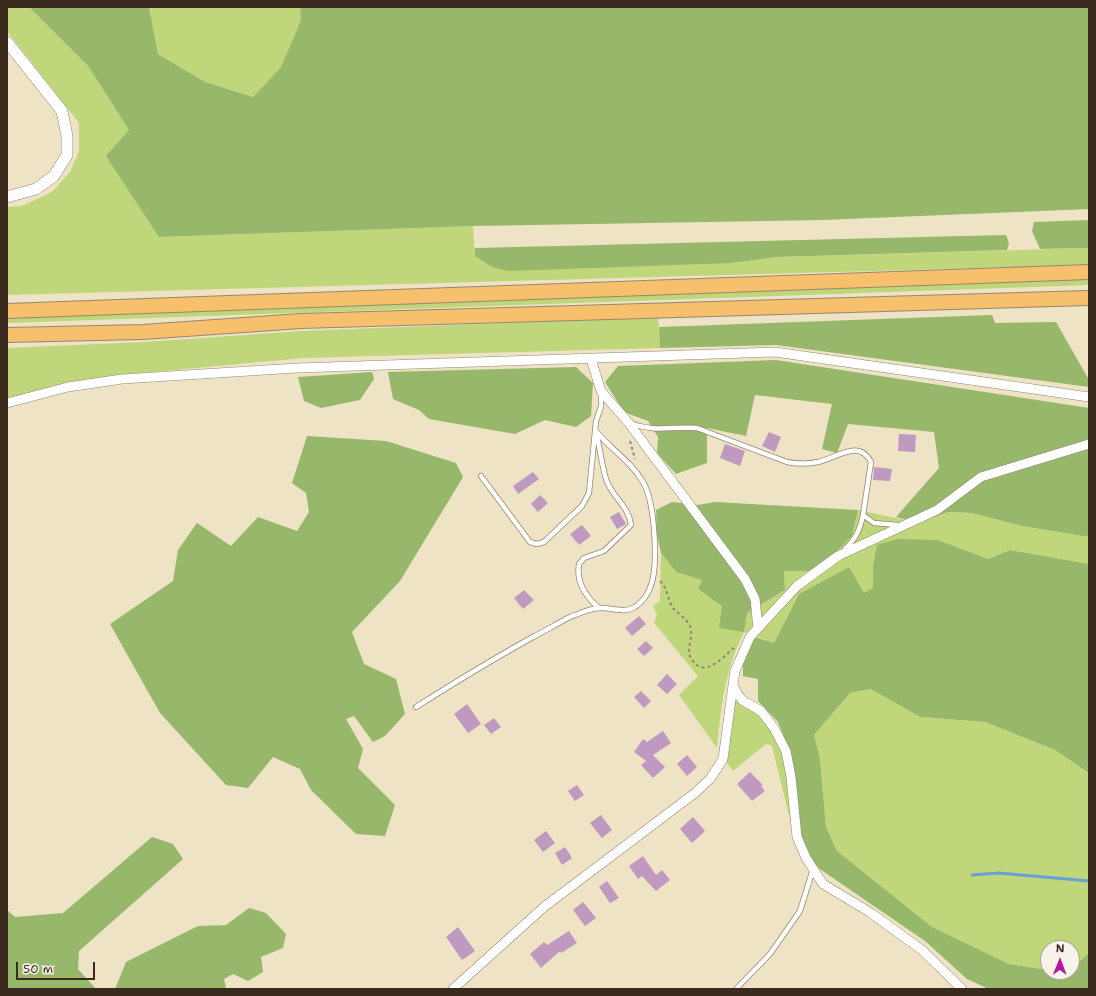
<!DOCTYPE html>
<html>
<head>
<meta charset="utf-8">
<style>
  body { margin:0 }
  #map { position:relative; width:1096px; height:996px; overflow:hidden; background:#eee3c5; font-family:"Shantell Sans",sans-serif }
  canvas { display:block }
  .frame { position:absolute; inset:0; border:8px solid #3b2a1e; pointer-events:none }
  .north { position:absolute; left:1040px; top:940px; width:40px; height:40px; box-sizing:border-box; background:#f7f3e8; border:1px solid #aca397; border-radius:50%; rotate:1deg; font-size:11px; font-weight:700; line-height:16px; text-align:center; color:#3b2a1e }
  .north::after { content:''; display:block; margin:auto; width:14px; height:18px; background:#b5179e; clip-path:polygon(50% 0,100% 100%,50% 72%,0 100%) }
  .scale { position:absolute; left:16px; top:962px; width:79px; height:18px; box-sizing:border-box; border:2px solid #3b2a1e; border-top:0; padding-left:5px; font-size:12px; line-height:14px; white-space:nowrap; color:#3b2a1e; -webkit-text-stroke:3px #f7f3e8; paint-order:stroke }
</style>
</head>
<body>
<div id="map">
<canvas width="1096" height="996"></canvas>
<div class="frame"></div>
<div class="north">N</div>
<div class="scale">50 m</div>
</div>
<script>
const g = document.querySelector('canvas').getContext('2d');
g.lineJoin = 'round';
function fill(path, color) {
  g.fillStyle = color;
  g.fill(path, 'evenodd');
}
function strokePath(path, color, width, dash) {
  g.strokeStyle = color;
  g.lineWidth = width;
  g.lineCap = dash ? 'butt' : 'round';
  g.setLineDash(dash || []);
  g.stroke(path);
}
fill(new Path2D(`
  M7 7H29L88 66 129 130 160 237 473 226 475 256 732 263 777 257 1089 248V265L7 295V207L22 206 52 192 70 172 79 151V123L7 31Z
  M149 7H300L301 20 281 67 253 97 205 82 158 54Z
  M1089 277V285L7 323V315Z
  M658 317 660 348 303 358 121 375 68 382 7 399V348L145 342 301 331Z
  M858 510 919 523 948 512 972 513 1022 526 1089 537V564L1010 550 988 559 938 540 873 567V588L864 594 849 567 799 594 774 643 744 632C725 669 721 707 717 748L679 695 698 676 654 623 657 615 653 606 660 601 661 553 676 572 702 580 698 589 722 606 747 613 785 590 784 571 835 553 852 536Z
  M871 689 920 717 985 722 1055 750 1089 773V953L1072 968V948H1048V970L1009 964 932 927 837 851 826 827 820 759 814 735 850 693Z
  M736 702 740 703C747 707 754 712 760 717 793 744 790 794 793 832L772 746 766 744 733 771 725 760 733 704Z`), '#bfd67a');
fill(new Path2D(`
  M29 7H149L158 54 205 82 253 97 281 67 301 20 300 7H1089V209L823 220 473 226 159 237 106 156 129 130 88 66Z
  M1089 220V248L1040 249 1032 231 1034 222Z
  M1006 235 1009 243 1007 250 777 257 732 263 508 271 492 267 475 256V248Z
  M992 315 995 323 1056 322 1089 380V387L776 345 660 348 659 327Z
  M776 360 1089 408V537L1022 526 972 513 948 512 919 523 896 517 939 468 934 432 848 424 837 453 822 449 832 404 755 395 746 436 707 428V463L676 474 657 453 658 437 648 421 624 412 605 382 618 366Z
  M576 367 593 383 591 416 576 427 545 420 515 434 429 419 419 410 393 399 388 372Z
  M372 372 374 379 360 400 321 408 304 401 298 377Z
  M307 436 386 441 456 463 463 477 400 581 352 632 364 664 396 679 405 714 385 736 373 742 354 716 346 719 363 749 358 768 395 805 385 836 356 834 311 790 300 769 273 757 248 788 226 785 160 713 110 624 173 581 178 550 197 523 231 546 258 517 297 531 309 512 306 493 292 483Z
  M672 502 698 505 715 502 858 510 852 536 835 553 809 571H784L785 590 747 613 744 632 719 628 722 606 698 589 702 580 676 572 661 553 657 534 656 510Z
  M897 539 938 540 988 559 1010 550 1089 564V773L1055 750 985 722 920 717 871 689 850 693 814 735 820 759 826 827 837 851 932 927 1009 964 1048 970V972H1072V968L1089 953V989H989L967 979 925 941 814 865 800 837 789 749 778 722 758 701V679L743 676V660L755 637 774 643 799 594 849 567 864 593 873 588V567L877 545Z
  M152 837 173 844 183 859 79 951 78 969 96 989H7V910L15 917 63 913Z
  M249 908 266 913 286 934 283 948 261 957 263 972 248 981 233 974 224 979 226 989H115L126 962 198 926 226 925Z`), '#97b76a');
strokePath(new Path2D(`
  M972 875 999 873 1089 881`), '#6aa0d8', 3);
fill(new Path2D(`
  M769 432 781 437 775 452 762 446Z
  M899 434 916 435 915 452 898 451Z
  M725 444 745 451 740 466 720 458Z
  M874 467 892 469 890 481 873 480Z
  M533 472 539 479 518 494 513 486Z
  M540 495 548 503 538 512 531 504Z
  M619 512 626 524 617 529 610 517Z
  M582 525 591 536 579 545 570 534Z
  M524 590 534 600 523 609 514 598Z
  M639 616 646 624 632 636 625 628Z
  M646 641 653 648 644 656 637 649Z
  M667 674 677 684 667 694 657 685Z
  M641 691 651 701 644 708 634 697Z
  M467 704 481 724 468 733 454 714Z
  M494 718 501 727 491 734 484 725Z
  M663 731 671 743 653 755 665 767 653 778 641 765 646 761 634 752 643 739 647 742Z
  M687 755 697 767 687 776 677 764Z
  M750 772 763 785 761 786 765 791 752 801 737 784Z
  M577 785 584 795 575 801 568 791Z
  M601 815 612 830 602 838 590 823Z
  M693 817 705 831 692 843 680 829Z
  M546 831 555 843 543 852 534 840Z
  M565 847 572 858 562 865 555 853Z
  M643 856 656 875 662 870 670 880 656 891 642 876 638 879 629 866Z
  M607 881 619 898 610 903 599 887Z
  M583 902 596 918 585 926 573 910Z
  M458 927 475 951 462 960 446 937Z
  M569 931 577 943 561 953 560 951 541 968 530 954 544 942 547 945Z`), '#bf99c0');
const service = new Path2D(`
  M630 423C656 433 671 426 697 428L787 462C797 464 808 464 818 462 837 458 859 438 871 462L863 515 874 523 898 525
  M597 436C600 450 602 465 606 479 611 496 629 506 631 525L604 551 584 558 579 564C576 582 586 597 599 608
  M481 476 530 542 537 544 544 542 582 506 589 493 596 421 601 407V393
  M845 549C856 539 860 529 863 515
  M416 707C454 683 493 659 533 637 545 631 558 623 570 617 578 614 591 608 599 608 611 607 623 614 635 607 642 602 647 596 650 588 659 567 655 502 643 482 631 461 610 449 596 431
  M736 989 770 954 800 911 813 869`);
const minor = new Path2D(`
  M591 359 601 391 628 422 745 579 755 599 758 628
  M7 403 68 387 122 379 297 368 775 352 1089 397
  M453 989 544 907 695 793 710 779 723 759 733 685
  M962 989 922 950 871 913 823 884 806 858 797 837 791 777 786 751 774 728 761 711 742 700 737 693 733 685 735 671 750 637 758 628 797 586 838 556 937 510 981 477 1089 444`);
const tertiary = new Path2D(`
  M7 42 62 111 67 136V155L54 176 36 189 7 197`);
const primary = new Path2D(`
  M7 311 1089 272
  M7 335 143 332 301 321 1089 298`);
strokePath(service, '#948672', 6);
strokePath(minor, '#948672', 10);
strokePath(tertiary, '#948672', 12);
strokePath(primary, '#948672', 16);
strokePath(new Path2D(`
  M630 441 635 459
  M660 581C668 589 667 599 673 608 679 615 689 620 691 629 692 637 689 644 689 651 689 656 691 659 694 662 707 678 724 655 735 647`), '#948672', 2, [3, 3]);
strokePath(service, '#fff', 4.5);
strokePath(minor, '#fff', 9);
strokePath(tertiary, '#fff', 11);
strokePath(primary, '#f7c06c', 14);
</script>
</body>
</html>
